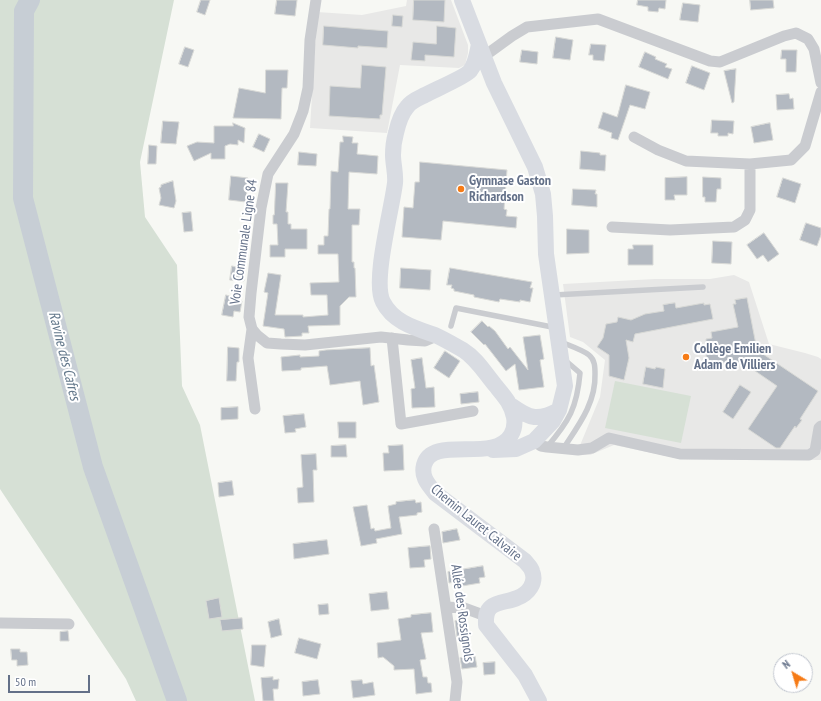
<!DOCTYPE html>
<html>
<head>
<meta charset="utf-8">
<style>
  body { margin:0 }
  #map { position:relative; width:821px; height:701px; overflow:hidden; background:#f7f8f4; font-family:"PT Sans Narrow",sans-serif }
  canvas { display:block }
  .north { position:absolute; left:773px; top:653px; width:40px; height:40px; box-sizing:border-box; background:#fff; border:1px solid #c1c6cf; border-radius:50%; rotate:322deg; font-size:11px; font-weight:700; line-height:16px; text-align:center; color:#637088 }
  .north::after { content:''; display:block; margin:auto; width:14px; height:18px; background:#f67b16; clip-path:polygon(50% 0,100% 100%,50% 72%,0 100%) }
  .scale { position:absolute; left:8px; top:675px; width:82px; height:18px; box-sizing:border-box; border:2px solid #637088; border-top:0; padding-left:5px; font-size:12px; line-height:14px; white-space:nowrap; color:#637088; -webkit-text-stroke:3px #fff; paint-order:stroke }
</style>
</head>
<body>
<div id="map">
<canvas width="821" height="701"></canvas>
<div class="north">N</div>
<div class="scale">50 m</div>
</div>
<script>
const g = document.querySelector('canvas').getContext('2d');
g.lineJoin = 'round';
function fill(path, color) {
  g.fillStyle = color;
  g.fill(path, 'evenodd');
}
function strokePath(path, color, width, dash) {
  g.strokeStyle = color;
  g.lineWidth = width;
  g.lineCap = dash ? 'butt' : 'round';
  g.setLineDash(dash || []);
  g.stroke(path);
}
function drawText(font, color, halo, rows, align = 'center') {
  g.font = font + ' "PT Sans Narrow",sans-serif';
  g.lineWidth = 4;
  g.setLineDash([]);
  g.textBaseline = 'middle';
  g.strokeStyle = halo;
  g.fillStyle = color;
  for (const [text, x, y, turn = 0] of rows) {
    g.save();
    g.translate(x, y);
    g.rotate((+turn || 0) * Math.PI / 180);
    g.textAlign = isNaN(turn) ? turn : align;
    if (halo) g.strokeText(text, 0, 0);
    g.fillText(text, 0, 0);
    g.restore();
  }
}
fill(new Path2D(`
  M407 0H451L468 45V53L465 65 459 68 400 65 387 133 310 128 317 12 362 15 406 6Z
  M734 275 749 282 769 344 805 353 818 357 821 359V460L680 459 614 445 590 455H576L600 397 605 360 583 342 570 337 563 284 655 279H710Z`), '#e8e8e7');
fill(new Path2D(`
  M0 0H174L140 162 145 217 177 265 182 386 200 425 255 701H136L126 679 0 489Z
  M615 381 691 396 681 443 605 428Z`), '#d6e0d5');
strokePath(new Path2D(`
  M30 0 24 11 23 198 93 467 177 701`), '#c7ced5', 20);
const building = new Path2D(`
  M201 0H210L205 15 197 12Z
  M277 0H297L295 16 275 14Z
  M414 0H445L444 22 413 20Z
  M638 0H666L665 9 659 8 658 12 648 11V7L637 5Z
  M750 0H773L774 8 751 10Z
  M683 3 700 5 698 22 680 20Z
  M393 15 403 16 402 27 392 26Z
  M324 26 388 31 387 48 358 46V48L323 45Z
  M437 26 456 28 454 57 425 55V61L411 60 413 42 436 44Z
  M556 37 573 40 570 60 553 58Z
  M591 44 606 45 604 61 593 60V55H589Z
  M185 47 194 50 188 67 179 64Z
  M522 50 538 52 537 64 520 62Z
  M782 50H797L796 72H786V59H781Z
  M645 52 656 57 655 59 667 64 665 67 672 69 668 79 639 67Z
  M362 65 386 67 382 115H380V119L329 116 330 86 360 88Z
  M692 66 710 73 704 90 686 83Z
  M736 69 734 102 732 103 724 71Z
  M266 70H288L287 88H282L281 119 233 118 239 88 265 93Z
  M626 85 650 92 645 109 630 105 618 140 611 138 612 133 598 128 603 112 617 117Z
  M789 94 790 99 793 98 794 109 777 110 776 95Z
  M712 120 734 121 733 134 728 133V136H718V133H711Z
  M163 121 179 122 176 144 161 143Z
  M233 123 245 128 244 143 238 140V145L230 144 225 146V159H211V153L194 161 187 146 197 142 214 143V126H233Z
  M770 123 773 140 754 143 751 127Z
  M259 134 270 139 264 152 253 147Z
  M343 136 353 137 352 143H358L357 154 378 156 377 174 349 172 348 209H360L359 225H352V262H354V268H355L356 297H349L340 306V325L308 326 309 333H302V336L285 337 284 329 263 326 268 293 264 292 268 273 281 275 275 315H303V317L328 315 327 295H311L310 283 339 282 338 254H318V245H324V236H328L329 209H330L331 171 338 172 340 142H343Z
  M149 145 157 146 156 164H148Z
  M581 151 600 153V155H606L605 171 580 169Z
  M299 152 317 154 316 166 298 165Z
  M420 162 507 170 504 209 507 210 506 216 517 217 516 228 443 221 441 240 402 237 404 207 413 208 415 182H419Z
  M231 176 248 178 246 202 229 200Z
  M687 177V195H674L675 200H665V178Z
  M703 177 721 178V189H717L716 202H705V197H703Z
  M783 178 801 184 795 203 777 197Z
  M173 181 176 201 174 208 159 205 161 198 159 188 161 187V185Z
  M276 183H288L286 212H288V224H291V229H307V249H285V257H270V245H278L277 224H273V215H274Z
  M573 189 596 190 595 194H597V207L572 205Z
  M191 212 193 231 184 232 182 213Z
  M806 223 821 228V235L817 246 800 240Z
  M567 229 589 230V253L567 254Z
  M764 233 779 254 768 262 763 255 757 259 747 245Z
  M713 241 732 242 731 264 712 263Z
  M633 245H653V265H628V249H633Z
  M232 266 245 269 244 281 230 280Z
  M401 268 431 270 430 290 400 288Z
  M450 268 532 282 530 288H533L530 302 520 300V302L500 299 499 302 474 297V295L454 291V289L451 288 452 285H447Z
  M226 295 237 298V300L242 301 240 312 234 311 233 317 222 315Z
  M747 298 757 350 818 391 800 419 802 420 796 428 795 426 780 448H776L748 429 777 386 742 362 717 365 710 362 706 356V339L712 338 711 332 738 327 733 304H736L735 300Z
  M675 303 676 308 704 303V305L710 304 713 319 635 334 633 342 626 340 629 358 624 380 609 376V355L597 347 603 338 606 324 617 322 618 317 631 320 645 314 664 311 663 305Z
  M482 321 488 327 489 326 495 331 508 349 510 347 528 370 523 337 540 335 544 359 540 360 544 387 519 390 515 364 506 371 485 344 484 345 471 332Z
  M228 347 239 348V362H237L236 381H227Z
  M370 348 371 366 374 365 379 402 363 405 360 381 330 385 327 366 301 368V370L282 371 281 357 300 355V357L319 356V351L326 350Z
  M445 351 460 361 449 378 434 368Z
  M422 358 426 388 434 387 435 407 412 408 411 389 415 388 411 360Z
  M646 367 655 369 656 367 665 369 663 388 643 384Z
  M740 385 751 392 733 419 723 412Z
  M478 392 479 402 461 404 460 394Z
  M238 407V419L221 420V408Z
  M304 414 306 427 295 429 296 432 285 433 283 416Z
  M338 422H356V438H339Z
  M346 445 347 457H331V446Z
  M403 445 404 470 384 471 383 453H389L388 446Z
  M316 454 317 470H313L314 502 298 503 297 488 303 487 301 455Z
  M232 481 234 495 219 497 218 483Z
  M415 500 416 503 421 502 422 512 417 513V515L399 517 402 534 376 539 377 543 361 546 353 507 367 505 371 529 374 528 375 531 391 528 388 506 396 504V502Z
  M457 529 460 540 443 543 442 532Z
  M327 540 329 554 294 559 293 544Z
  M430 546 431 559 424 560 425 567 410 568 408 548Z
  M483 566 485 577 479 578 480 583 456 587 455 582 449 583 448 572Z
  M387 592 389 609 371 611 369 594Z
  M219 598 222 617 209 619 206 601Z
  M328 604 329 614 319 615 318 605Z
  M431 613 433 632 421 633 426 659 420 660 423 677H427L428 683H431L432 692 416 694 414 669 394 670V666L383 657 378 658 377 643 401 640 398 619 411 617V615Z
  M242 618 243 629 222 631 220 620Z
  M279 619 282 635 271 638 268 622Z
  M464 620 466 636 457 637 455 621Z
  M68 631 69 641H60V632Z
  M299 638 321 644 317 659 295 653Z
  M252 645H266L264 667 251 665Z
  M11 649H20V652H27L28 665 17 666V660H12Z
  M475 656 477 667 462 669 460 658Z
  M495 662V674L484 675 483 663Z
  M273 677V680L279 679 278 689H273L274 701H263L261 678Z
  M318 680 320 694 303 696 302 682Z
  M362 680 363 684 373 682 375 695 353 698 351 681Z`);
fill(building, '#b3b9c1');
strokePath(building, '#d8d9d6', 1);
strokePath(new Path2D(`
  M554 295 703 287
  M451 326 456 308 552 327 556 326
  M561 342C568 345 583 350 589 355 595 360 595 367 595 374 596 403 578 426 563 449
  M547 447C569 421 577 408 580 373L566 361`), '#caccd0', 5.5);
strokePath(new Path2D(`
  M316 0 310 40 308 88 303 111 294 134 268 174 261 208 251 293 249 317 252 329 257 335 267 343 281 344 305 345 381 337 408 340 425 341 437 336
  M483 55 490 52 512 36 527 27 598 19 710 61 720 62 784 36 796 33 808 39 814 49 821 83
  M634 137 658 150 686 161 750 164 791 160 805 146 821 92
  M612 227 670 230 734 227 745 220 750 210V164
  M252 329 248 358 255 409
  M392 338 401 424 473 411
  M534 441 541 446 547 447 578 450 592 448 609 438 680 454 809 455 815 451 819 428 821 426
  M434 529 457 682 455 701
  M446 607 464 608 486 616
  M0 623 69 624`), '#caccd0', 11);
strokePath(new Path2D(`
  M462 0 494 83 535 167 543 194 545 216 546 254 565 386 559 410 553 421 534 441 516 449 493 450
  M479 44C477 54 476 63 470 71 465 77 434 90 425 95 419 98 411 101 407 107 401 114 398 124 396 133 394 140 393 148 393 155 393 164 396 174 395 183 392 209 372 282 383 302 393 322 415 328 435 335 444 339 454 345 463 350 476 358 485 373 495 385 504 396 511 403 514 417 515 423 514 430 511 435 494 464 432 434 424 465 421 477 428 484 435 493L525 561C527 564 531 567 532 571 537 583 528 594 517 598 509 602 498 601 491 607 485 612 486 619 486 625L525 675 539 701
  M512 406C530 419 538 421 559 410`), '#d9dce2', 16);
for (const [x, y, r, color] of [
  [461,189,4,"#f67b16"],
  [686,357,4,"#f67b16"]
]) {
  const dot = new Path2D();
  dot.arc(x, y, r, 0, 2 * Math.PI);
  g.fillStyle = color;
  g.fill(dot);
  strokePath(dot, '#fff', 1.5);
}
drawText('bold 14px', '#637088', '#fff', [
  ["Gymnase Gaston",469,181],
  ["Richardson",469,197],
  ["Collège Emilien",694,349],
  ["Adam de Villiers",694,365]
], 'left');
drawText('14px', '#637088', '#fff', [
  ["Voie Communale Ligne 84",244,242,-82],
  ["Chemin Lauret Calvaire",476,523,39],
  ["Allée des Rossignols",462,613,82]
]);
drawText('italic 15px', '#63788b', '#fff', [
  ["Ravine des Cafres",64,356,76]
]);
</script>
</body>
</html>
